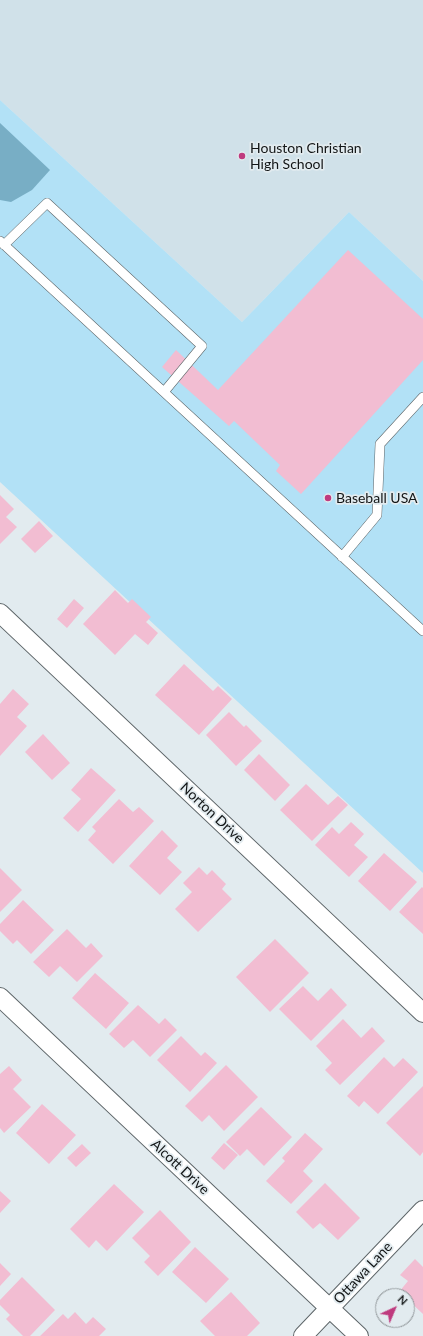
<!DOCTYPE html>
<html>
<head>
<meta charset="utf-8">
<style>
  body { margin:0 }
  #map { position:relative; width:423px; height:1336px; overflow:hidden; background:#e2ebef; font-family:Lato,sans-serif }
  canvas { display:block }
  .north { position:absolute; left:375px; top:1288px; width:40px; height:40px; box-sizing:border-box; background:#e2ebef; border:1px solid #8f9598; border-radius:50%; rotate:44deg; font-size:11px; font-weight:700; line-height:16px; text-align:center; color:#121516 }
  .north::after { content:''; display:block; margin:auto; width:14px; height:18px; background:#bf3a7e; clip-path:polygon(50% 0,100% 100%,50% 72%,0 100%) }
</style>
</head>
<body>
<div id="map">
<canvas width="423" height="1336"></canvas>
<div class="north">N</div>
</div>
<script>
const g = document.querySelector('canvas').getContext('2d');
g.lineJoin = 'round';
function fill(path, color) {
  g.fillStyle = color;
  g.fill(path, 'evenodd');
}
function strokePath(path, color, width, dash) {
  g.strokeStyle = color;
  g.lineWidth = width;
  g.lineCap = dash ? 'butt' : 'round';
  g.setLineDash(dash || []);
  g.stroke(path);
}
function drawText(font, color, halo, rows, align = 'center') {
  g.font = font + ' Lato,sans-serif';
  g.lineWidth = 3.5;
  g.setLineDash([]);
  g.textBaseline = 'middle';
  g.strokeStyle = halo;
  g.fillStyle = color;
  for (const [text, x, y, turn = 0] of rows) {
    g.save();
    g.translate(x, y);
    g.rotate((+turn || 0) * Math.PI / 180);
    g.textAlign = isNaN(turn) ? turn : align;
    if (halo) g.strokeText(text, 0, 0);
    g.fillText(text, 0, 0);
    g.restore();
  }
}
fill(new Path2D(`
  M0 0H423V281L349 212 242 322 0 100Z`), '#d0e1e9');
fill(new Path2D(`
  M0 100 242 322 349 212 423 281V873L0 482Z`), '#b2e1f6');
fill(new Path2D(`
  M0 123 50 170 32 190 11 202 0 200Z`), '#78aec5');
fill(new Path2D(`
  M348 250 423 319V360L301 494 276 471 280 465 234 421 229 426 162 367 176 350 218 390Z
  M0 495 14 509 6 517 17 527 0 544Z
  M39 521 53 536 35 553 21 539Z
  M115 590 128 603 132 599 151 617 146 622 158 633 148 645 135 634 115 655 83 624Z
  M74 599 84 608 67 628 57 619Z
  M184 664 213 691 218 686 232 699 199 735 155 695Z
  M13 689 29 704 17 717 27 726 0 756V704Z
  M229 712 244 727 246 725 262 741 236 766 206 735Z
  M43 734 70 763 52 780 25 752Z
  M259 754 290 785 275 801 244 770Z
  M91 768 116 790 78 832 63 818 81 799 71 790Z
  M306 784 328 805 338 796 348 805 312 841 280 810Z
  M119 799 133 812 139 807 154 821 113 864 88 840 96 831 92 827Z
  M351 822 364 834 354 845 368 857 349 877 315 845 332 827 339 834Z
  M162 830 178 846 167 858 182 872 160 895 129 866Z
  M384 853 417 882 390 911 358 881Z
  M199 867 207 875 212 870 226 884 222 889 232 899 198 932 175 909 192 892 183 883Z
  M0 868 22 890 0 912Z
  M422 887 423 888V934L399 912Z
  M23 900 54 930 31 954 17 940 13 944 0 931V924Z
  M67 929 86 948 91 943 103 956 77 982 60 966 49 977 33 962Z
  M275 939 309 973 270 1012 236 977Z
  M95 973 129 1003 106 1029 72 998Z
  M303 986 318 1001 331 988 347 1005 311 1041 279 1009Z
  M138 1005 159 1024 165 1018 177 1030 150 1057 133 1040 124 1048 109 1034Z
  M343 1019 361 1038 372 1027 385 1041 340 1085 325 1070 332 1063 316 1046Z
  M181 1036 201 1056 205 1052 217 1063 190 1092 157 1060Z
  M384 1057 394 1067 403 1058 418 1072 378 1114 364 1101 359 1107 347 1096Z
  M226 1065 258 1097 224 1131 209 1115 202 1122 185 1106Z
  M9 1066 22 1080 13 1089 31 1107 4 1133 0 1128V1074Z
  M423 1086V1152L420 1156 386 1123Z
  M42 1104 76 1135 49 1164 16 1133Z
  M261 1107 292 1137 264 1166 247 1149 240 1156 226 1142Z
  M305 1133 323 1149 303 1171 313 1181 291 1204 266 1181 285 1161 282 1158Z
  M224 1143 238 1155 224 1170 211 1158Z
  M82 1144 91 1153 76 1167 67 1158Z
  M325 1183 360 1218 338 1240 320 1223 313 1229 296 1212Z
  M114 1184 144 1212 107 1251 96 1240 89 1248 70 1229Z
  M0 1191 11 1201 0 1213Z
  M160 1210 191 1242 158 1276 144 1262 150 1256 132 1238Z
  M195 1247 229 1279 206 1303 172 1272Z
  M415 1259 423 1267V1314L407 1299V1296H403L399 1292 408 1281 400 1275Z
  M0 1263 11 1274 0 1286Z
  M22 1277 55 1310 30 1336H23L6 1319 10 1315 0 1305V1300Z
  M231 1292 260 1323 247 1336H215L200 1321Z
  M75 1312 86 1324 93 1317 106 1329 99 1336H40L63 1314 68 1319Z`), '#f2bdd2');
const lane = new Path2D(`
  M0 241 423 631
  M4 245 47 203 202 346 164 392
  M342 557 377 515 380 444 423 397`);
const street = new Path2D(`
  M0 613 423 1013
  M0 997 359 1336
  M303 1336 423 1210`);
strokePath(lane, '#5d6568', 10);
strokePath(street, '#5d6568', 20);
strokePath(lane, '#fff', 9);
strokePath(street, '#fff', 18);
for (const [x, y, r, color] of [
  [242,156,4,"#bf3a7e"],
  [328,498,4,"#bf3a7e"]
]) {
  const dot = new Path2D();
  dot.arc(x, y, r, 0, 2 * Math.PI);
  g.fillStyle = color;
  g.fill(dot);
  strokePath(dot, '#e2ebef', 1.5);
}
drawText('14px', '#121516', '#e2ebef', [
  ["Houston Christian",250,148],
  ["High School",250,164],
  ["Baseball USA",336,498]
], 'left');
drawText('14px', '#121516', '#e2ebef', [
  ["Norton Drive",212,813,43],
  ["Alcott Drive",180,1167,43],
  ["Ottawa Lane",363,1273,-47]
]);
</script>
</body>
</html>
